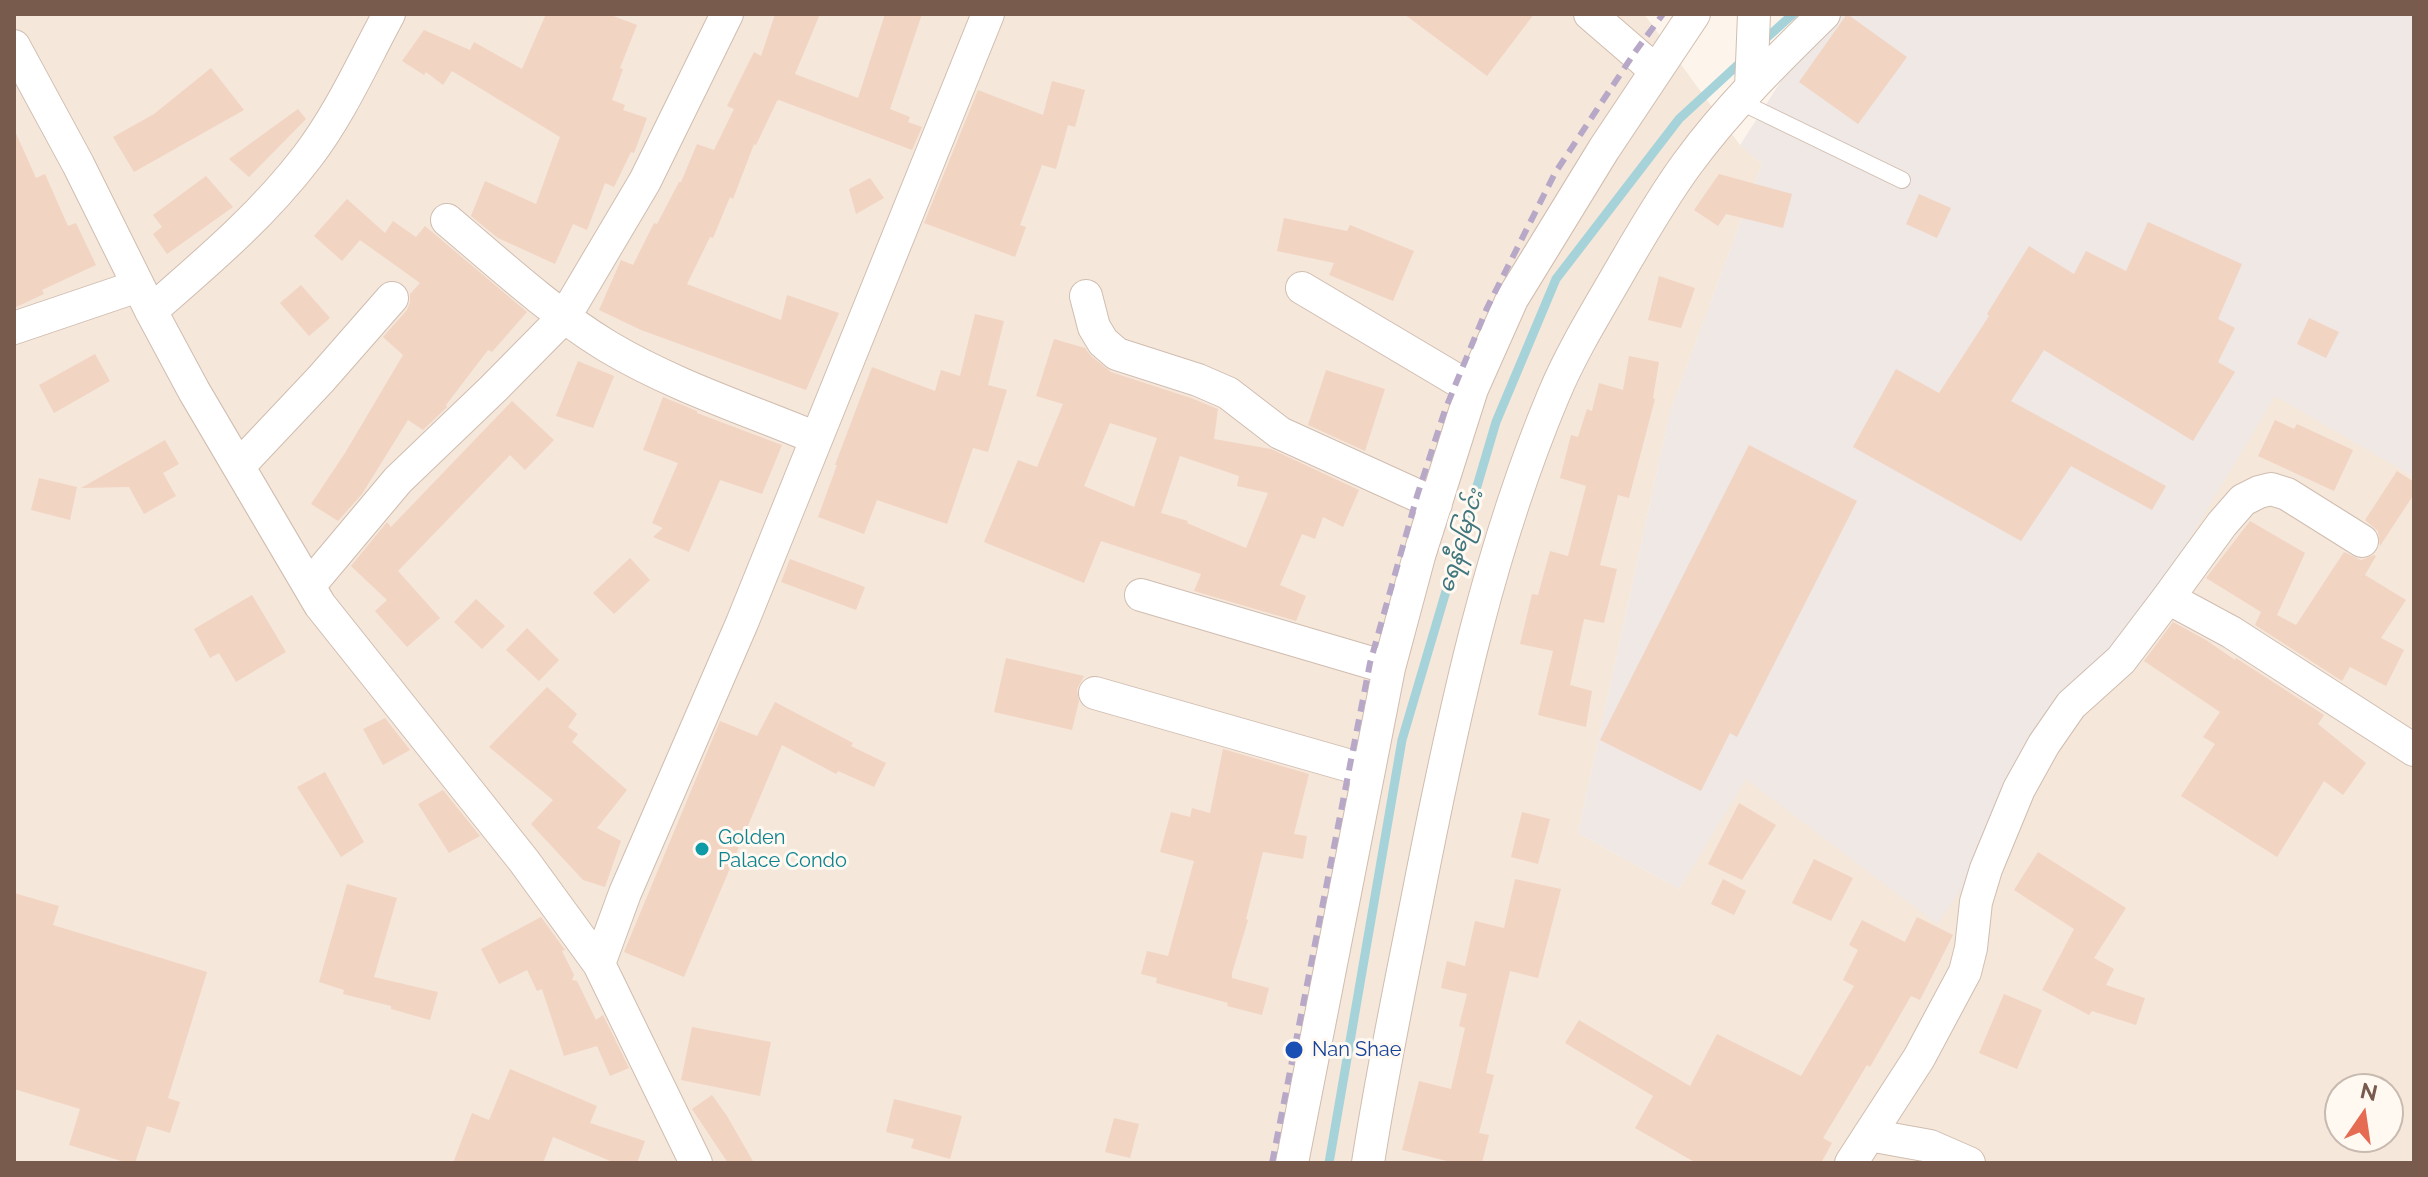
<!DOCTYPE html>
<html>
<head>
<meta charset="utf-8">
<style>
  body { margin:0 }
  #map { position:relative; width:2428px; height:1177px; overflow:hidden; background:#fdf5eb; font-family:Raleway,sans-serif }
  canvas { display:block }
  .frame { position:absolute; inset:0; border:16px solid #795b4d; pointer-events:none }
  .north { position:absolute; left:2324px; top:1073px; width:80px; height:80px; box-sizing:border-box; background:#fff9f2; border:2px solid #c9bab0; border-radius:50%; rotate:13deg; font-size:22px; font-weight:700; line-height:32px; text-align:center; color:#795b4d }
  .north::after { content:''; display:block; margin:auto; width:28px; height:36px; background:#e56c52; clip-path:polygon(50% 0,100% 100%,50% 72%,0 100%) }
</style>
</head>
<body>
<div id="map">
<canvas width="2428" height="1177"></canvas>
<div class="frame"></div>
<div class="north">N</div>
</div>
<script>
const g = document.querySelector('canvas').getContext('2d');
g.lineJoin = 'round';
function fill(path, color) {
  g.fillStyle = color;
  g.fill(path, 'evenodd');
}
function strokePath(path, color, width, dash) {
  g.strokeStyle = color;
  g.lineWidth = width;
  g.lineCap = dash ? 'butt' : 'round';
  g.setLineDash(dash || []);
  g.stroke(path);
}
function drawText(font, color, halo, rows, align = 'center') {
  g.font = font + ' Raleway,"Noto Sans Myanmar",sans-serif';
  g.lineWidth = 6;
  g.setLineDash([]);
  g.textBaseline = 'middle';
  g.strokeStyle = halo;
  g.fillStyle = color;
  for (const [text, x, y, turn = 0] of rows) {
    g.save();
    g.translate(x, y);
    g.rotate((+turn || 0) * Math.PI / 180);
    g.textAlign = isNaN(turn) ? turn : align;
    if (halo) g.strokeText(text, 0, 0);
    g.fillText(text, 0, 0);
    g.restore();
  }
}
fill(new Path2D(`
  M14 14H1644L1740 145 1762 164 1670 412 1578 833 1679 889 1746 778 2082 718 2275 395 2414 477V1163H14ZM2340 1089H2388V1137H2340Z`), '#f5e7da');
fill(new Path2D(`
  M1824 14H2414V477L2275 396 2082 718 1937 924 1746 779 1679 889 1578 833 1670 412 1762 164 1740 145Z`), '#efe8e4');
strokePath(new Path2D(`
  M1762 42 1793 14
  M1329 1163 1402 740 1496 422 1556 279 1679 119 1743 60`), '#a5d3d9', 9);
fill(new Path2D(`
  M546 14H608L637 25 620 68 623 69 612 100 625 105 623 110 647 118 634 153 631 152 614 187 605 183 587 230 573 224 555 264 498 238 471 216 485 181 536 204 560 137 452 71 443 85 426 72 424 75 402 61 424 30 470 50 474 42 522 69Z
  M775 14H820L795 74 858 98 885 14H922L890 109 910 117 908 122 922 127 912 150 779 100 777 101 756 145 754 144 733 199 730 197 713 238 710 237 687 284 781 320 787 295 839 313 806 390 641 330 599 310 621 260 633 265 654 223 657 224 679 182H681L697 144 714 150 734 109 727 106 754 52 761 56Z
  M1404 14H1534L1487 76Z
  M1847 14 1907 57 1858 124 1799 82Z
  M211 68 244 110 134 172 113 137 154 114Z
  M1052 81 1085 90 1075 127 1068 125 1056 169 1042 165 1020 225 1026 227 1015 257 924 223 978 90 1043 115Z
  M298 109 306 119 249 177 229 159Z
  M14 129 36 178 45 174 68 226 76 223 96 265 42 290 44 294 14 308Z
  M1719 174 1792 194 1783 228 1726 214 1718 226 1694 210Z
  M206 176 233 207 167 254 153 234 162 227 153 215Z
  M870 178 884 198 856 214 849 189Z
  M1919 194 1951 208 1937 238 1906 224Z
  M347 199 385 233 393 221 416 237 425 226 527 312 492 352 488 350 446 405 447 407 423 430 408 420 362 494 338 521 311 504 345 453 403 355 383 337 407 310 410 302V294L420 283 360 240 342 261 314 236Z
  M1284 218 1347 231 1350 225 1414 251 1393 301 1329 275 1334 263 1277 251Z
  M2148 222 2242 264 2218 319 2235 328 2218 362 2235 372 2193 441 2044 350 2011 401 2166 486 2152 510 2071 466 2021 541 1853 447 1896 369 1939 393 1989 316 1987 314 2029 246 2074 274 2086 251 2126 271Z
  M1659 276 1695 288 1681 328 1648 320Z
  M301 285 330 318 309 336 280 303Z
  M975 314 1004 321 988 385 1007 390 988 452 973 448 947 524 877 500 864 534 818 517 837 465H835L872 367 935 391 941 370 960 376Z
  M2309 318 2339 332 2326 358 2297 344Z
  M1054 339 1085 348 1091 356 1111 372 1191 398 1218 409 1214 439 1271 449 1359 490 1343 527 1323 517 1315 539 1302 534 1280 585 1306 596 1296 621 1194 591 1201 574 1101 541 1084 583 984 542 1018 460 1037 467 1063 404 1036 396ZM1110 423 1157 438 1134 507 1084 486ZM1180 456 1239 476 1237 486 1268 493 1246 548 1187 523 1188 521 1161 513Z
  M95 354 110 381 54 413 39 385Z
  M1629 356 1659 362 1653 398 1655 399 1629 498 1618 495 1600 565 1617 569 1604 623 1584 619 1570 685 1592 691 1586 727 1538 715 1553 651 1520 644 1532 594 1538 595 1550 551 1568 556 1586 486 1560 478 1571 435 1578 437 1587 409 1592 411 1599 383 1623 390Z
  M578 361 614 376 593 428 556 416Z
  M1326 370 1385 389 1365 451 1308 425Z
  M663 397 697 411V413L782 445 762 494 720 480 689 552 653 537 663 528 652 523 678 463 643 450Z
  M512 401 554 440 525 470 510 455 398 571 440 618 407 647 375 611 387 600 351 566 387 522 391 527Z
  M2275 420 2294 429 2297 424 2353 450 2334 491 2258 456Z
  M165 440 179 464 163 473 176 496 144 514 129 487 81 488Z
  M1749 445 1857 501 1737 737 1730 733 1701 791 1600 740Z
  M2397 471 2414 482V494L2380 546 2378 531 2365 520Z
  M39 478 77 487 70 520 31 510Z
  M2250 521 2305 553 2277 615 2296 625 2344 552 2361 560 2374 555 2376 556 2365 575 2406 600 2381 638 2404 650 2386 686 2350 667 2342 681 2255 625 2261 612 2206 578Z
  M630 558 650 580 614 614 593 593Z
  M790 559 865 587 856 610 781 582Z
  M252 595 286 652 236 682 219 653 210 658 194 629Z
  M476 599 505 626 482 649 454 622Z
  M2173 622 2206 640 2235 660 2236 658 2324 715 2318 724 2366 763 2343 795 2324 781 2277 857 2181 796 2215 744 2203 737 2220 712 2144 661Z
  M527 628 559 660 539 681 506 650Z
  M1006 658 1084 676 1077 689 1079 701 1072 730 994 712Z
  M547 687 577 714 568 727 578 734 572 742 627 790 597 828 621 841 605 887 583 880 531 824 553 800 489 747Z
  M775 702 853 743 851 746 886 763 874 787 838 771 836 774 782 745 684 977 624 952 720 721 757 736Z
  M385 718 410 750 383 765 363 729Z
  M1223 749 1309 774 1294 834 1307 836 1303 859 1263 852 1246 919 1248 920 1232 973V978L1269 988 1262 1015 1227 1006 1228 1003 1156 983 1157 978 1141 974 1147 951 1168 956 1194 861 1160 852 1171 812 1190 817 1192 808 1210 813Z
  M325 772 364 842 341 857 297 787Z
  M443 790 480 836 449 853 418 804Z
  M1739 803 1776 825 1742 880 1708 864Z
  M1522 812 1550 819 1538 864 1511 857Z
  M2038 852 2126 908 2094 958 2114 969 2106 985 2145 998 2136 1025 2092 1011 2089 1015 2042 990 2074 929 2014 890Z
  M1814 859 1853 878 1831 921 1792 903Z
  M1515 879 1561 889 1538 978 1510 971 1486 1073 1494 1075 1479 1133 1489 1135 1482 1163H1455L1402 1150 1419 1081 1451 1089 1465 1028 1459 1026 1467 994 1441 988 1447 961 1465 966 1475 921 1504 928Z
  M1723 879 1746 891 1734 915 1711 904Z
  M347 884 397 898 374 977 438 992 430 1020 391 1009V1006L343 994 344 990 319 982Z
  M14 893 59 906 53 925 207 972 168 1098 180 1102 170 1133 147 1126 135 1163H128L69 1145 80 1109 14 1089Z
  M541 917 565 950 562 951 574 975 572 980 577 981 596 1020 603 1015 629 1068 610 1076 597 1046 564 1056 542 989 537 991 527 970 499 984 481 949Z
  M1917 917 1953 935 1920 1000 1911 996 1870 1067 1867 1065 1823 1138 1832 1143 1821 1163H1696L1635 1128 1653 1096 1565 1043 1579 1020 1690 1086 1717 1034 1801 1076 1854 986 1843 980 1858 950 1849 945 1862 920 1905 942Z
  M2004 994 2042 1010 2017 1069 1979 1053Z
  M692 1027 771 1042 760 1096 681 1080Z
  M510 1069 597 1106 590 1123 645 1141 637 1163H615L553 1137 543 1163H453L472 1113 489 1120Z
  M712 1095 727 1116 754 1163H728L692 1109Z
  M894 1099 962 1116 950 1159 911 1148 914 1139 886 1132Z
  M1114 1118 1139 1124 1130 1158 1105 1152Z`), '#f2d4c3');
const lane = new Path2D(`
  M1739 101 1902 180`);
const street = new Path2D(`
  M1590 14 1656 71
  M14 46 78 164 151 311 194 391 320 605 524 861 599 964 696 1163
  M1751 88 1754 14
  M447 220C499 264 550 311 607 346 672 385 746 409 816 438
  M1302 288 1472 389
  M1086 296 1094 327 1103 342 1117 354 1198 380 1228 393 1280 433 1436 504
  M151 311C206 263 262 216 307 157 340 114 363 62 389 14
  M14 328 138 286
  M239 466 321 379 392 298
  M309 586 398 480 493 389 565 316 645 181 727 14
  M1141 595 1389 668
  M2168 598 2222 524 2243 500 2259 492 2271 489 2287 494 2362 541
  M1095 693 1368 771
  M599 964 625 893 742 623 988 14
  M1869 1135 1930 1146 1969 1163
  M1292 1163 1389 668 1419 556 1472 389 1512 299 1604 149 1694 14
  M1368 1163C1383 1065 1404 968 1423 870 1455 709 1490 546 1554 394 1572 351 1597 311 1620 271 1641 235 1662 198 1687 164 1727 109 1776 61 1824 14
  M1851 1163 1919 1058 1965 972 1971 948 1976 902 1986 869 2019 789 2044 744 2071 705 2121 660 2168 598 2231 632 2414 750`);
strokePath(lane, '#d0bdb0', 18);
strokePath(street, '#d0bdb0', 34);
strokePath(lane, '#fff', 16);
strokePath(street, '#fff', 32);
strokePath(new Path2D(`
  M1272 1163 1370 663 1417 496 1445 410 1487 308 1555 173 1635 52 1663 14`), '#b8a8c8', 6, [12, 8]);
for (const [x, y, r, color] of [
  [702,849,8,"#0f9aa8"],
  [1294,1050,10,"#1a4fb4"]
]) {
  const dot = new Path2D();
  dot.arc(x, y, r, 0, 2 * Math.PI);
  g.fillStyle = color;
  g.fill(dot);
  strokePath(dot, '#fff9f2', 3);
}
drawText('20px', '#0d838f', '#fff9f2', [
  ["Golden",718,838],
  ["Palace Condo",718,861]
], 'left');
drawText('20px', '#164399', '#fff9f2', [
  ["Nan Shae",1312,1050]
], 'left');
drawText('italic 22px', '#40767e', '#fff9f2', [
  ["ရေနီမြောင်း",1461,541,-73]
]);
</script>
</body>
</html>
